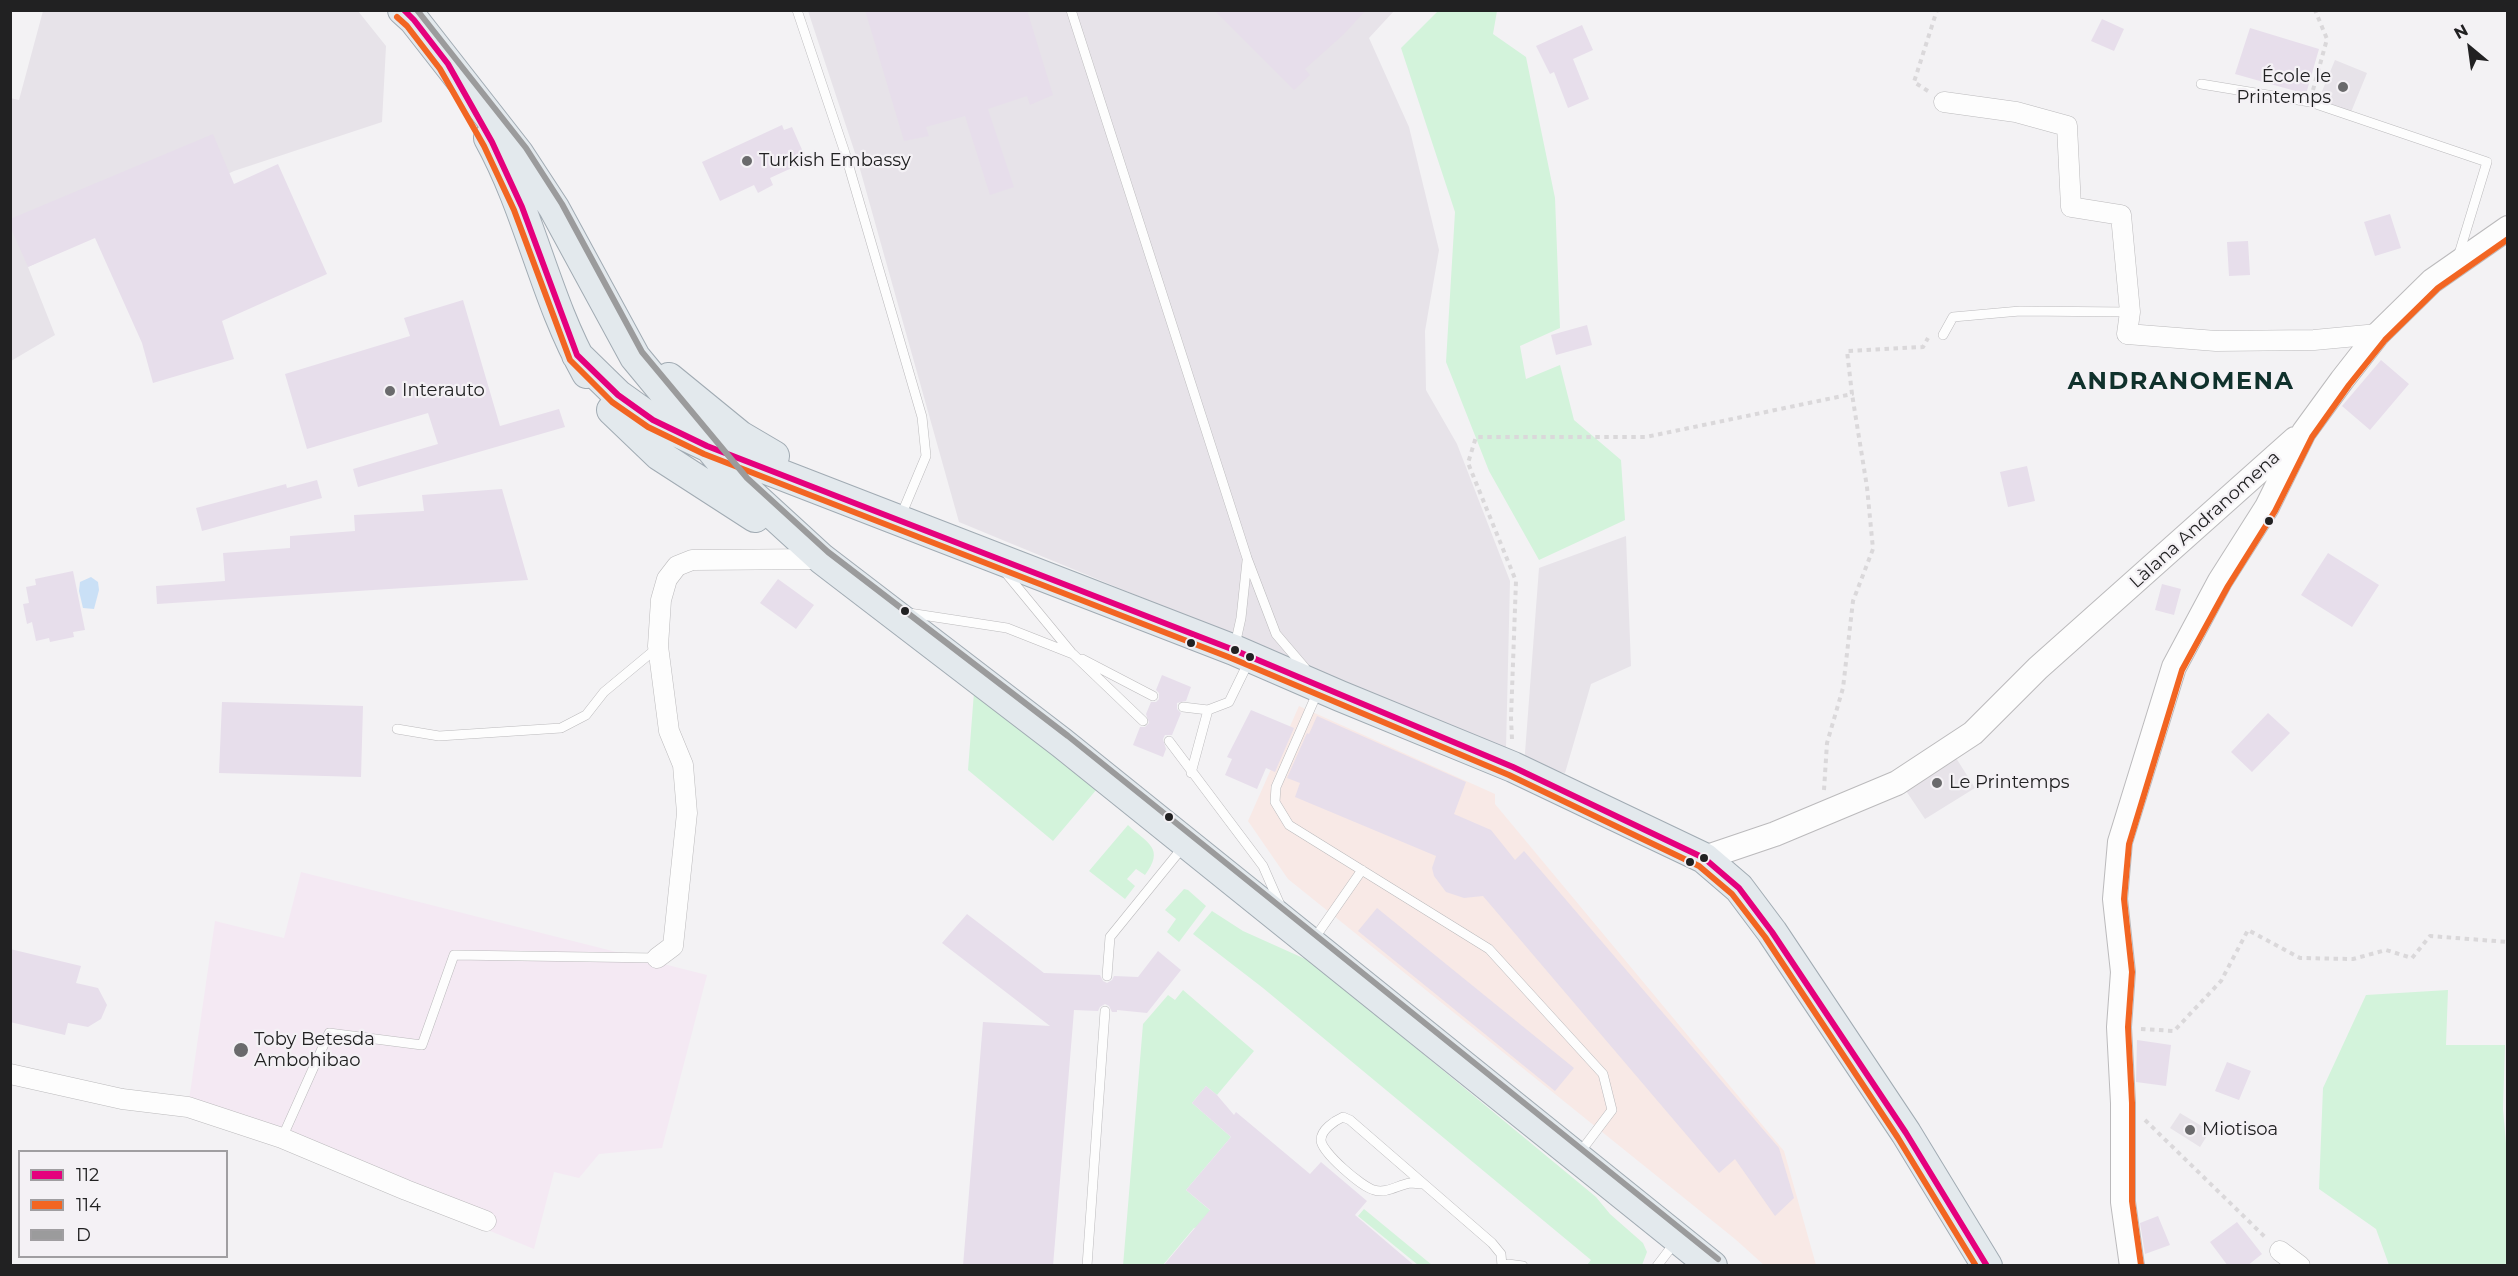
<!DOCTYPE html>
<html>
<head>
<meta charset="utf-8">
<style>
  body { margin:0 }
  #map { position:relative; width:2518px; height:1276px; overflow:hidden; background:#f3f2f4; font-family:Montserrat,sans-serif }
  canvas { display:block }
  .frame { position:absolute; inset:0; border:12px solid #212122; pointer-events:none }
  .legend { position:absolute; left:18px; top:1150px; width:210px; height:108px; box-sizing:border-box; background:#f4f1f5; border:2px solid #a09ea1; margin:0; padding:8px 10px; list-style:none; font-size:18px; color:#212122 }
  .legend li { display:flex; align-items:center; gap:12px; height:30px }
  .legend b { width:30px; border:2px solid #a09ea1 }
  .north { position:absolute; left:2440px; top:18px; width:60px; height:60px; -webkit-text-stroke:4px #f4f1f5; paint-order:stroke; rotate:331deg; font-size:16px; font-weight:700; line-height:24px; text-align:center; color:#212122 }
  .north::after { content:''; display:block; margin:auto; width:21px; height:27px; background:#212122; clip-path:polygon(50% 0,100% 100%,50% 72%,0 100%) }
</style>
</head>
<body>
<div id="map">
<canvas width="2518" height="1276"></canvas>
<div class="frame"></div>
<ul class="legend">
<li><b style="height:8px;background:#e5007d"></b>112</li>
<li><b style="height:8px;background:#f26522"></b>114</li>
<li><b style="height:8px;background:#9b9b9c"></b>D</li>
</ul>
<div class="north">N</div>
</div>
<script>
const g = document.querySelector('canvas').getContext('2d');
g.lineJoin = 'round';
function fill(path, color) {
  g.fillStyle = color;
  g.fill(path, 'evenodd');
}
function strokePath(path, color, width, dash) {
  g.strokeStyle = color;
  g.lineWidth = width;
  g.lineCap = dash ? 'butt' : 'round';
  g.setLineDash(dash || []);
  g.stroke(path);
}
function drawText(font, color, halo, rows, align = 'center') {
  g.font = font + ' Montserrat,sans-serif';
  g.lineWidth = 4.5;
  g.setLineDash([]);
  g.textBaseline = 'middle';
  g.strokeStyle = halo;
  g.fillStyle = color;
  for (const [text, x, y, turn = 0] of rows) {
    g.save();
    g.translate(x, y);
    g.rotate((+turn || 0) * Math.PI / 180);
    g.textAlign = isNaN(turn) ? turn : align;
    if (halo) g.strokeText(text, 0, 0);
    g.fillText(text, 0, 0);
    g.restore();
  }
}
fill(new Path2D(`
  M1299 706 1495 794V804L1784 1151 1816 1265H1764L1735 1239 1288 879 1248 821Z`), '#f8e9e6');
fill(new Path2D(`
  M43 11H358L386 46 382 122 234 171 28 267 55 335 11 361 10 98 19 100Z
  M808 11H1394L1369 38 1409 127 1439 250 1425 331 1426 390 1457 444 1510 581 1506 748 959 522 858 162Z
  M2335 60 2367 73 2349 117 2318 101Z
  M1626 536 1631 666 1591 684 1565 773 1524 766 1539 568Z
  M1951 750 1975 788 1925 819 1898 779Z
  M2180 1113 2210 1131 2200 1147 2170 1128Z`), '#e7e3e9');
fill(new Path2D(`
  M301 872 707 975 662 1148 599 1154 579 1178 554 1172 534 1249 188 1107 215 921 284 938Z`), '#f4e9f3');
fill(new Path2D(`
  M1439 10 1497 11 1493 34 1526 57 1555 198 1560 328 1520 346 1526 379 1560 365 1574 420 1621 460 1625 520 1539 560 1489 471 1446 362 1455 212 1401 48Z
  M974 692 1097 789 1053 841 968 770Z
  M1128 825C1148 844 1165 848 1145 875L1136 869 1127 879 1135 886 1125 899 1089 871Z
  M1184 889 1188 890 1206 906 1179 942 1167 932 1176 919 1165 910Z
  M1212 911 1243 931 1312 962 1596 1197 1610 1214 1643 1243 1647 1252 1642 1265H1587L1591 1260 1263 988 1193 934Z
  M1183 990 1254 1051 1217 1095 1206 1086 1192 1103 1231 1137 1186 1190 1225 1223 1194 1228 1163 1265 1123 1266 1143 1024 1168 995 1175 1000Z
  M2448 990 2446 1045H2505L2503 1109 2508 1166 2507 1265H2389L2376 1229 2319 1189 2323 1088 2366 995Z
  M1364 1209 1432 1265H1418L1358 1216Z`), '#d3f3db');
fill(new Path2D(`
  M91 577 98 582 99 590 94 609 83 608 79 591 80 582Z`), '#cae0f6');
fill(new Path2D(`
  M865 10H1027L1053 95 1030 105 1027 96 988 109 1014 187 990 195 965 116 926 127 929 136 904 141Z
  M1214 10H1366L1344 34 1305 69 1310 75 1294 90Z
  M2102 19 2124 29 2114 51 2091 41Z
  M1582 25 1593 50 1573 59 1589 99 1568 108 1554 72 1550 74 1536 46Z
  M2250 28 2319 49 2306 94 2235 74Z
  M782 125 784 130 792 127 807 161 770 178 773 185 758 193 754 185 720 201 702 162Z
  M213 134 234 184 278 164 327 274 222 321 234 359 153 383 142 343 95 238 28 267 10 226V219Z
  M2390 214 2401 248 2375 256 2364 222Z
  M2248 241 2250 275 2229 276 2227 242Z
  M463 300 500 426 559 409 565 427 358 487 353 469 438 444 428 413 307 449 285 374 410 336 404 318Z
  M1587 325 1592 345 1556 355 1551 335Z
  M2381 360 2409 384 2370 430 2342 406Z
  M2027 466 2035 501 2008 507 2000 472Z
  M317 480 322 498 202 531 196 508 286 484 287 488Z
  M502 489 528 580 157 604 156 586 225 581 223 553 290 548V536L355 531 354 515 424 511 422 495Z
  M2328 553 2379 585 2352 627 2301 595Z
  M73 571 85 630 73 632 74 637 50 642 49 638 36 641 32 622 27 624 23 604 29 603 26 587 36 585 35 579Z
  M778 579 814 605 796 629 760 603Z
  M2162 584 2181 589 2174 615 2155 610Z
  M1162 675 1191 687 1186 701 1177 703V709L1181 713 1172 735H1165L1163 739 1166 749 1163 757 1133 745 1140 727H1145L1149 723 1146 714 1151 702H1156L1159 699V693L1156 690Z
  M222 702 363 706 361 777 219 773Z
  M1251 710 1294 728 1275 772 1266 768 1257 789 1225 775 1232 759 1227 757Z
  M2268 713 2290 733 2252 772 2231 752Z
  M1317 716 1466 782 1454 814 1491 830 1515 860 1524 851 1779 1148 1794 1198 1775 1216 1735 1159 1719 1173 1483 896 1464 898 1446 892 1434 876 1432 868 1436 856 1295 797 1300 783 1287 778 1307 733 1309 734Z
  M1377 908 1574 1068 1555 1091 1358 931Z
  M967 914 1044 973 1100 975 1103 981 1107 983 1112 980 1114 976 1138 977 1158 951 1181 970 1147 1013 1117 1010V1012H1112L1109 1006 1105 1004 1100 1007 1098 1011 1074 1010 1053 1266H963L983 1022 1050 1026 942 943Z
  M10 949 81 966 76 983 98 988 107 1005 101 1019 88 1027 68 1023 65 1035 10 1022Z
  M2137 1040 2171 1045 2166 1086 2136 1082Z
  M2227 1062 2251 1071 2239 1100 2215 1091Z
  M1206 1086 1217 1095 1234 1115 1236 1112 1310 1174 1321 1162 1367 1201 1355 1215 1415 1266H1163L1210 1210 1186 1190 1231 1137 1192 1103Z
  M2158 1216 2170 1245 2145 1254 2140 1223Z
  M2237 1222 2262 1254 2247 1266H2228L2210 1242Z`), '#e7deeb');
const service = new Path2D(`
  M797 10 845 153 922 417 926 456 900 518
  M1071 10 1247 558 1276 634 1305 668
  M2201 84 2310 102 2487 162 2458 257
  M1943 335 1953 317 2020 311 2130 312
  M1005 572 1071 652
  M909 613 1007 628 1073 654 1143 721
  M1235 645 1241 618 1247 561
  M1082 659 1153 696
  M1318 691 1276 787 1275 802 1289 825 1489 949 1603 1074 1612 1110 1578 1155
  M1183 707 1208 710 1229 702 1249 661
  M397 729 439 736 561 728 586 715 604 692 657 648
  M1169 741 1263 866 1281 907
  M1191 773 1208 710
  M1314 939 1362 870
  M1107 976 1110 937 1183 847
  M282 1138 329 1033 422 1045 454 955 657 958
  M1424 1184C1419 1184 1414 1183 1410 1183 1398 1185 1386 1194 1374 1190 1362 1187 1321 1152 1321 1140 1321 1130 1334 1121 1343 1117L1350 1120 1492 1243 1501 1254 1502 1266
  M1087 1266 1105 1011
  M1504 1266 1508 1264 1523 1266
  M1657 1266 1676 1241`);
const minor = new Path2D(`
  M1944 102 2016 112 2067 126 2071 207 2121 215 2130 312 2127 334 2216 341 2314 340 2378 334
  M657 958 673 946 687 813 683 765 669 731 658 646 661 600 667 579 677 566 692 560 822 559
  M10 1074 122 1099 188 1107 282 1138 406 1190 486 1221
  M2280 1251 2300 1266`);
const tertiary = new Path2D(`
  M1704 858 1775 834 1897 783 1973 733 2038 668 2295 439
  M2132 1266 2123 1202V1103L2119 1027 2123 972 2115 899 2120 842 2174 667 2220 581 2267 507 2304 432 2342 380 2378 334 2432 281 2508 228`);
const primary = new Path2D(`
  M403 10 414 20 518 153 554 208 635 357 740 484 822 559 1062 743 1712 1266
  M489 138C530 212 545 299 587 373
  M577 355 618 395 653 420 707 446 1234 650 1340 696 1513 767 1704 858 1739 888 1772 932 1906 1133 1987 1266
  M669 378 740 436 774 456
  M612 410 659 455 755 517`);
strokePath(service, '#bbbabc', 10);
strokePath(minor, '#bbbabc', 21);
strokePath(tertiary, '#bbbabc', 26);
strokePath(primary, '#a1abb3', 32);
strokePath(new Path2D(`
  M2313 90 2327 39 2315 10
  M1928 91 1914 82 1937 10
  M1512 739 1511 718 1516 581 1468 463 1476 437H1646L1852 394 1847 351 1923 347 1928 338
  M1824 790 1827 743 1843 688 1853 601 1873 549 1867 487 1852 394
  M2141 1029 2174 1031 2221 981 2248 930 2300 958 2353 959 2386 950 2412 958 2430 936 2508 942
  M2145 1120 2266 1238`), '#dad8da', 4, [4.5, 4.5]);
strokePath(service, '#fdfdfd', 9);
strokePath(minor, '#fdfdfd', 20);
strokePath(tertiary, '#fdfdfd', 24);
strokePath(primary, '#e3e9ed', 30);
strokePath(new Path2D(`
  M404 10 414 20 448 64 492 142 522 207 577 355 618 395 653 420 707 446 1234 650 1513 767 1704 858 1739 888 1772 932 1906 1133 1987 1266`), '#e5007d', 6);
strokePath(new Path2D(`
  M397 17 407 26 440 69 484 146 514 210 570 360 612 402 648 427 704 454 1231 658 1509 775 1699 866 1732 894 1765 937 1898 1138 1976 1266
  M2141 1265 2132 1201V1103L2128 1027 2132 972 2124 899 2129 844 2182 670 2228 586 2275 511 2312 437 2349 385 2385 340 2438 288 2508 239`), '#f26522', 6);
strokePath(new Path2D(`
  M417 10 526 148 562 204 642 352 747 478 828 552 1068 736 1718 1259`), '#9b9b9c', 6);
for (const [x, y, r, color] of [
  [2343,87,6,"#6a6a6c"],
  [747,161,6,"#6a6a6c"],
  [390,391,6,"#6a6a6c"],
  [2269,521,5,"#212122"],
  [905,611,5,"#212122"],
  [1191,643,5,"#212122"],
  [1235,650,5,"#212122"],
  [1250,657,5,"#212122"],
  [1937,783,6,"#6a6a6c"],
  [1169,817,5,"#212122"],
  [1704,858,5,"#212122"],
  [1690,862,5,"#212122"],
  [241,1050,8,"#6a6a6c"],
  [2190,1130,6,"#6a6a6c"]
]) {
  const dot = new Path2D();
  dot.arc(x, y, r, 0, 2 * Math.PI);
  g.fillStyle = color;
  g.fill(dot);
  strokePath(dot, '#f4f1f5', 2);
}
drawText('18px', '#212122', '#f4f1f5', [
  ["École le",2331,77,"right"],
  ["Printemps",2331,98,"right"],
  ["Turkish Embassy",759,161],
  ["Interauto",402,391],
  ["Le Printemps",1949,783],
  ["Toby Betesda",254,1040],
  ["Ambohibao",254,1061],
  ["Miotisoa",2202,1130]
], 'left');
drawText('18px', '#212122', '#f4f1f5', [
  ["Làlana Andranomena",2205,520,-42]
]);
g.letterSpacing = '1.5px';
drawText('bold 24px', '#10312c', '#f4f1f5', [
  ["ANDRANOMENA",2181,382]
]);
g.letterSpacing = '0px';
</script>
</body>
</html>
